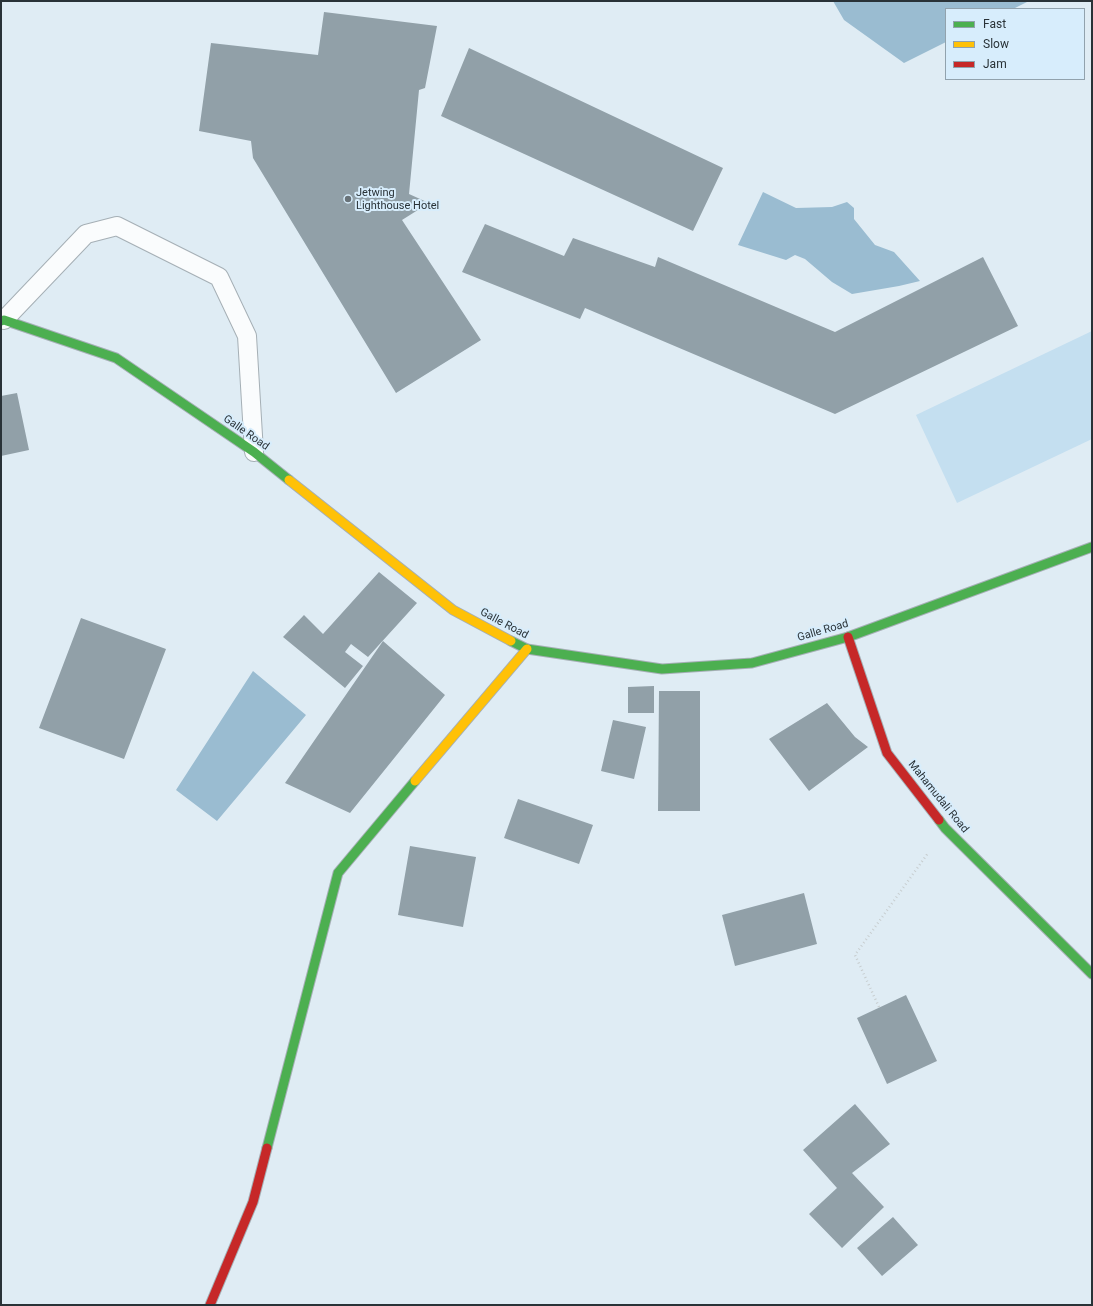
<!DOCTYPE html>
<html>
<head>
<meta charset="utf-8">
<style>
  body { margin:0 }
  #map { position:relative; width:1093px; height:1306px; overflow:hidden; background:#dfecf4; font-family:Roboto,sans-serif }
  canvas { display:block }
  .frame { position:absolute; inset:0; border:2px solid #293237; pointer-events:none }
  .legend { position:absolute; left:945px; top:8px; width:140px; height:72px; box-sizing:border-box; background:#d7edfc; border:1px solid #91a2ad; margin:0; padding:5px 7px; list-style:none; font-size:12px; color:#293237 }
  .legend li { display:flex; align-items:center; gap:8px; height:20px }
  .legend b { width:20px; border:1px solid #91a2ad }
</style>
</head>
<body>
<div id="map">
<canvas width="1093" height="1306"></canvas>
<div class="frame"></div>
<ul class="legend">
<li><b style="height:5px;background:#4caf50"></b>Fast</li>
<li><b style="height:5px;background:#ffc107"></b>Slow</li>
<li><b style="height:5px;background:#c62828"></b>Jam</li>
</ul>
</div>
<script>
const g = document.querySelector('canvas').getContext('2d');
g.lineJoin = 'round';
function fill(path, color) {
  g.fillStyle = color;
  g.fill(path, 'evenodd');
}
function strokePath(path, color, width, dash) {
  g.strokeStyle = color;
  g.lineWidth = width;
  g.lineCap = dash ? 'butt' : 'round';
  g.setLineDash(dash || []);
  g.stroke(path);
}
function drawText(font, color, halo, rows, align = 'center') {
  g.font = font + ' Roboto,sans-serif';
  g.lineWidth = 4;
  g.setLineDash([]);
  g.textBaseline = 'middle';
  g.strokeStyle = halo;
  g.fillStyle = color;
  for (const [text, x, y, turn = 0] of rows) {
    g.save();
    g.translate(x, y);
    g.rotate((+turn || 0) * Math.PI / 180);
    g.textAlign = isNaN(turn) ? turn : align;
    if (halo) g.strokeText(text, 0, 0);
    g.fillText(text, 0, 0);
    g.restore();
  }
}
fill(new Path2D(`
  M1092 331V439L957 503 916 415Z`), '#c4dff0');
fill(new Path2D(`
  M833 1H1029L1013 9H946V42L904 63 844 20Z
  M763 192 796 208 832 207 847 202 854 208V219L875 245 894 252 920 281 899 286 852 294 832 282 805 259 795 255 786 260 738 245Z
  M253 671 306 715 217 821 176 790Z`), '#9abcd1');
fill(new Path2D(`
  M324 12 437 26 425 88 419 90 409 194 429 203 402 220 481 340 396 393 253 158 251 141 199 131 211 43 318 55Z
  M469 48 723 168 693 231 441 116Z
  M485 224 564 256 573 238 655 267 658 257 835 332 983 257 1018 326 835 414 585 308 580 319 462 272Z
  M17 393 29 450 1 456V396Z
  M379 572 417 603 368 657 351 644 345 652 363 666 345 688 283 637 304 615 323 634Z
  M81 618 166 649 124 759 39 728Z
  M383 641 445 695 350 813 285 783Z
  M654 686V713H628V687Z
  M659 691H700V811H658Z
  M827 703 855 737 868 747 809 791 769 739Z
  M613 720 646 727 634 779 601 771Z
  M518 799 593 825 579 864 504 838Z
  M410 846 476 857 463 927 398 915Z
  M804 893 817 944 735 966 722 915Z
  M906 995 937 1061 887 1084 857 1018Z
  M855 1104 890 1144 852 1173 884 1207 842 1248 809 1214 837 1188 803 1150Z
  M893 1217 918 1245 882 1276 857 1248Z`), '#91a0a8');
const lane = new Path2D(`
  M4 320 86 234 117 226 219 277 247 336 254 452`);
const fast = new Path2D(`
  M1 321 4 320 116 358 254 452 289 480
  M511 641 527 649 662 669 752 663 848 637 1092 547
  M939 820 945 828 1092 974
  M267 1148 338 873 415 781`);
const slow = new Path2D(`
  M289 480 453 610 511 641
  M415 781 527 649`);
const jam = new Path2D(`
  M848 637 887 753 939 820
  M210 1305 253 1202 267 1148`);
strokePath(lane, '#a5afb5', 20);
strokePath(fast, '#a5afb5', 11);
strokePath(slow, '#a5afb5', 11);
strokePath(jam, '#a5afb5', 11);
strokePath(new Path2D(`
  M879 1007 855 955 928 853`), '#c7cdcf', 2.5, [1, 3]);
strokePath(lane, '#fafcfd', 18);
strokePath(fast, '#4caf50', 9);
strokePath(slow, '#ffc107', 9);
strokePath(jam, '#c62828', 9);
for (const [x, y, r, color] of [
  [348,199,4,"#697379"]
]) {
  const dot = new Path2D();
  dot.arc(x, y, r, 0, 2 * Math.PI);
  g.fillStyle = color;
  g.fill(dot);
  strokePath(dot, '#d7edfc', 1.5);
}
drawText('11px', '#293237', '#d7edfc', [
  ["Jetwing",356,193],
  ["Lighthouse Hotel",356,206]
], 'left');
drawText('11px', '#293237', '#d7edfc', [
  ["Galle Road",246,433,35],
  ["Galle Road",504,624,28],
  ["Galle Road",823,631,-16],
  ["Mahamudali Road",938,797,51]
]);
</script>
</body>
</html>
